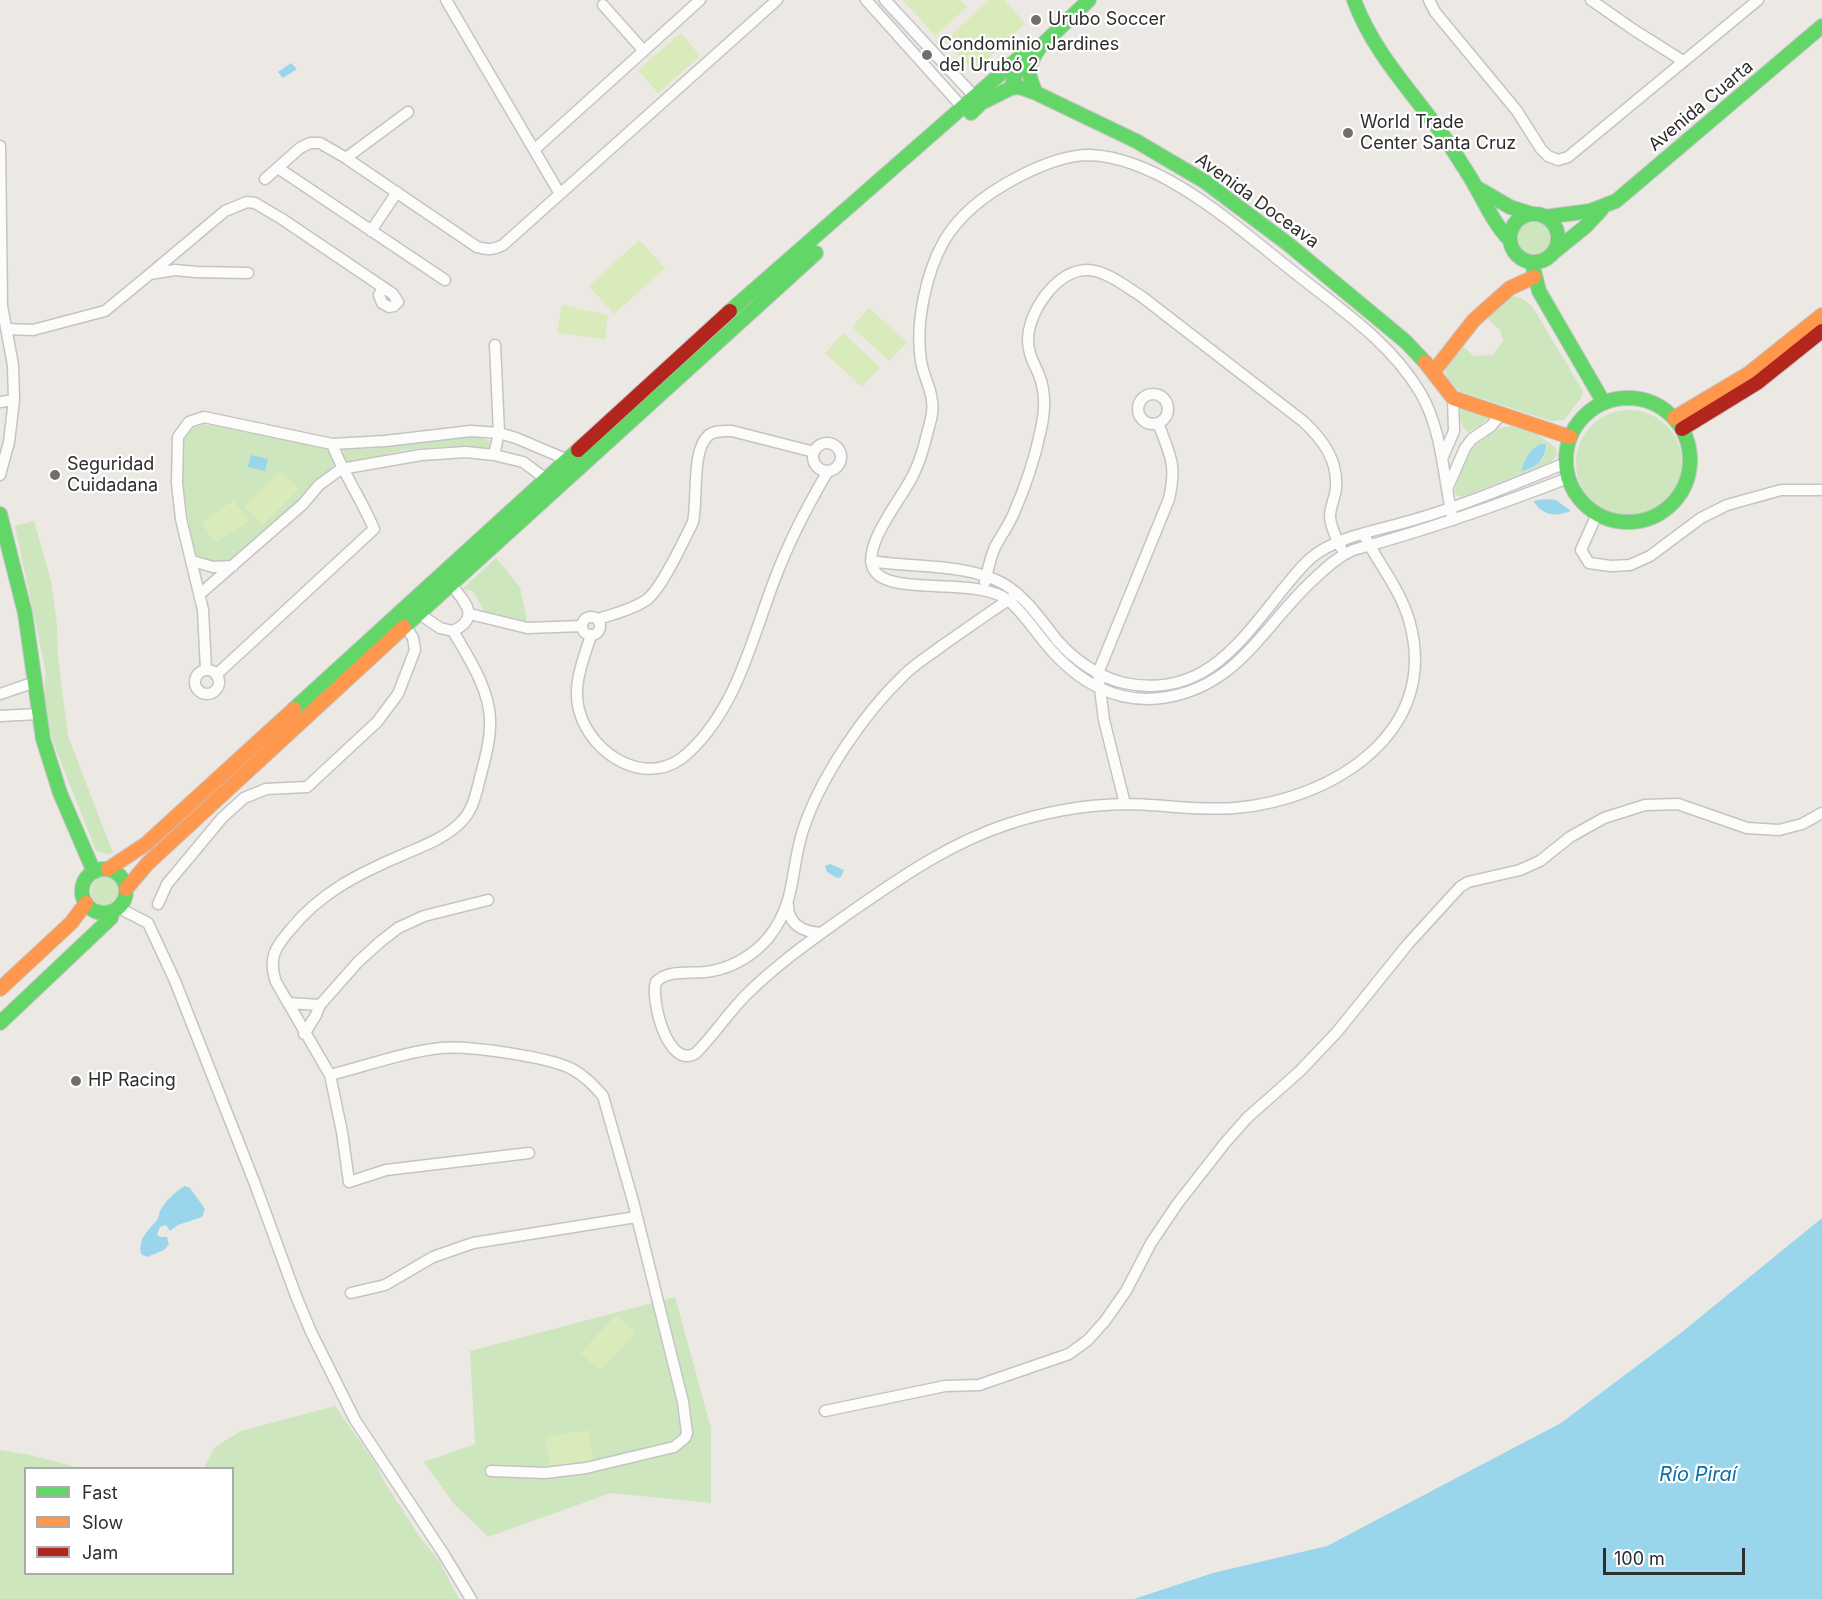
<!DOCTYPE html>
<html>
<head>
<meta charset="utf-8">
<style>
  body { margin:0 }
  #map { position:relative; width:1822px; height:1599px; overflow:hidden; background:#ece8e4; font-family:Inter,sans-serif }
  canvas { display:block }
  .legend { position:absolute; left:24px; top:1467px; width:210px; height:108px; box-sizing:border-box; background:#fff; border:2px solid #ababab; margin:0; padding:8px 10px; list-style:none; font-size:18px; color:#2e2e2e }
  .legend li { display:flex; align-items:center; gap:12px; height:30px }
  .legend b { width:30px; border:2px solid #ababab }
  .scale { position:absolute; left:1603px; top:1548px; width:142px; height:27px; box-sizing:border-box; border:3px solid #2e2e2e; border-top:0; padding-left:8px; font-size:18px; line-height:21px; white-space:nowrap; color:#2e2e2e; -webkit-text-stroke:4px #fff; paint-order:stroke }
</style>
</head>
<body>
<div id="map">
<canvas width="1822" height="1599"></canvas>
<ul class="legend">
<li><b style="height:8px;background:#63d668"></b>Fast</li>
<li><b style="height:8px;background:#ff974d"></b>Slow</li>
<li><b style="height:8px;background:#b3261e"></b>Jam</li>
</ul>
<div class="scale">100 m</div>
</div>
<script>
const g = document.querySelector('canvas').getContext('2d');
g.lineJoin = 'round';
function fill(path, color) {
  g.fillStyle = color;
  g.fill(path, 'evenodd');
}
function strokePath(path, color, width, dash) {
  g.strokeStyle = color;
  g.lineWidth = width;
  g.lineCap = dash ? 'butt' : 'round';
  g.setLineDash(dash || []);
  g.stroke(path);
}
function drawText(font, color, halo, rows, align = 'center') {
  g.font = font + ' Inter,sans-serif';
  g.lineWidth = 4.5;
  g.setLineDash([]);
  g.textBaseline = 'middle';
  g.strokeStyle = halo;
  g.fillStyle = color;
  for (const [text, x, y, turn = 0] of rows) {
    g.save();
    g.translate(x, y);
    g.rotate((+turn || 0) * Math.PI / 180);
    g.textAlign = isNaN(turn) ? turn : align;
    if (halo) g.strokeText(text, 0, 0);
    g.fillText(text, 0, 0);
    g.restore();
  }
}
fill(new Path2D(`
  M1516 238a18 18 0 1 1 36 0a18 18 0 1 1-36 0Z
  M1512 296 1521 298 1532 306 1583 391 1581 398 1564 420 1551 421 1461 392 1448 380 1445 367 1461 345 1474 356 1493 355 1503 341 1500 330 1485 316Z
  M1461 407 1489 417 1481 425 1469 432C1459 427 1459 417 1461 407Z
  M1576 463a53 53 0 1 1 106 0a53 53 0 1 1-106 0Z
  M204 424 323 446 330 453 335 464 283 515 230 562 219 564 196 558C191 533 172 451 188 433 191 428 199 426 204 424Z
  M1511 426 1536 433 1556 448 1557 455 1551 462 1462 497 1454 494C1463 463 1475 431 1511 426ZM1545 455C1539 464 1533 469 1521 471L1524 460Z
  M457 437H478L490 441 489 448 452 446 404 450 357 461H346L342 456 343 448 371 449Z
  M34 521 51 581 57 625 58 658 68 736 113 853 107 854 96 851 53 742C47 720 41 696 46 673L15 526Z
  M496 558 520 587 528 625 485 613 473 591 462 589Z
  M91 891a15 15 0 1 1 30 0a15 15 0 1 1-30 0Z
  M675 1297 711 1428V1503L611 1493 488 1537 454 1504 424 1462 475 1444 470 1351Z
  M335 1406 376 1464 383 1480 420 1537 439 1561 459 1599H0V1450L30 1455 80 1468H26V1574H232V1468H204L215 1447 241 1431Z`), '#cee6be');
fill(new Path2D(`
  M903 0H960L967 7 935 36Z
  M988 0H1004L1025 23 974 72 945 41Z
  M681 33 700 56 658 93 638 70Z
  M639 240 665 268 614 314 589 286Z
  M562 305 608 315 605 339 557 333Z
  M869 308 907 342 889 361 852 327Z
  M843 333 880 367 862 387 825 353Z
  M280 471 299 489 263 525 244 507Z
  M234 500 249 521 215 543 201 522Z
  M616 1315 636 1333 600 1371 580 1353Z
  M588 1430 593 1460 550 1466 545 1437Z`), '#d9eabb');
fill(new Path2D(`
  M291 63 297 69 283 78 278 72Z
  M1540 444H1546C1545 460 1537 468 1521 471 1524 459 1529 451 1540 444Z
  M251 455 268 459 265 471 248 467Z
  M1546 499 1556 500 1571 511C1554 517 1544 516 1533 501Z
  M830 864 844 870 841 877 837 878 827 872 825 866Z
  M185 1186 190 1188 205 1209 202 1217 178 1225 170 1231 166 1225 160 1227 157 1234 160 1237H167L169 1244 164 1250 147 1257 141 1254C138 1238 148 1231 157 1220 159 1217 159 1213 160 1211 165 1201 176 1191 185 1186Z
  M1822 1218V1599H1134L1213 1573 1327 1546 1561 1423 1682 1332Z`), '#99d6ec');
const street = new Path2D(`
  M866 0 962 107
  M885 0 974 96
  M1429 0 1435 12 1517 111 1541 149 1548 156 1558 160 1568 157 1758 0
  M1591 0 1634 30 1683 61
  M603 5 643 50
  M0 146 2 306 13 365 14 400 9 442 0 475
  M534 150 700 0
  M346 158 408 112
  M278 168 445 280
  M265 179 300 148 310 143H320L346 158 477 247C487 250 493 250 503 245L560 194 446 0
  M560 194 777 0
  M371 231 397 192
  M150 274 225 211 247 202 255 203 282 219 393 294 398 302 394 306 389 307 382 303 379 295 383 288
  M6 329 33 330 105 311 150 274 175 270 196 272 248 273
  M1138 409a15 15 0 1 1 30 0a15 15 0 1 1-30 0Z
  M0 402 14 400
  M813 457a14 14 0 1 1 28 0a14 14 0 1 1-28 0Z
  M494 455 499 433 495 345
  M1442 459 1454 431 1453 398
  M1448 487 1465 448 1472 439 1491 426 1501 414
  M1597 514 1581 550 1589 563 1611 566 1630 565 1650 556 1701 518 1727 505 1781 490H1822
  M1453 520C1443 478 1443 431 1420 392 1390 342 1340 309 1295 273 1240 230 1162 157 1089 155 1065 155 1039 166 1018 177 989 192 961 212 944 241 926 273 915 324 921 361 923 375 931 388 932 401 934 411 930 424 927 434 924 447 920 461 914 473 905 495 860 546 874 570 890 597 977 576 1008 600 1023 612 1034 630 1046 644 1077 682 1118 706 1168 697 1240 684 1264 625 1313 580 1326 568 1337 557 1353 550 1427 530 1496 506 1568 478
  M192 561 213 567 233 566
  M871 561C913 568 967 563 1004 584 1026 597 1041 620 1057 640 1073 659 1100 678 1124 683 1204 700 1241 641 1284 588 1294 576 1306 560 1319 552 1345 535 1383 529 1413 520 1465 505 1516 483 1566 463
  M985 582C988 570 990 558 995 547 1001 536 1008 526 1013 515 1025 488 1035 458 1041 429 1045 411 1046 392 1039 375 1034 363 1028 354 1028 340 1028 312 1057 269 1088 270 1107 271 1125 286 1141 296L1304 422C1323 440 1338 460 1336 488 1335 498 1330 507 1330 516 1330 527 1337 539 1341 548
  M200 594 303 504 319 485 341 469 421 455 466 452 494 455 523 462 546 479
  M1018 594C992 610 968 628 943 645 930 655 915 664 904 675 864 713 820 778 803 830 790 870 797 901 769 937 755 954 734 967 712 971 695 975 669 968 656 982 650 999 668 1071 696 1053 714 1035 728 1013 746 995 776 965 810 941 845 916 897 880 947 844 1008 824 1045 812 1085 805 1123 804 1161 804 1198 811 1235 808 1332 800 1442 732 1409 620 1400 589 1378 563 1364 535
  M418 613 440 628 453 631C482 617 464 602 451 584
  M470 614 527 628 582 626
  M582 626a9 9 0 1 1 18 0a9 9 0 1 1-18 0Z
  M598 619C614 614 631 610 645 601 661 591 684 540 693 522 698 500 691 449 709 435 715 430 724 431 732 431L814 452
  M453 631C468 657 489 688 490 719 491 739 485 759 480 778 476 794 473 811 460 823 444 839 420 847 400 856 358 874 320 893 291 929 275 947 268 958 276 982L330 1075 342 1132 349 1182 386 1170 529 1153
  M591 635C584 658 572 685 579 710 591 756 649 790 688 753 738 707 752 637 776 576 790 539 808 505 828 471
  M206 670 203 610 181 519 177 483 178 437 189 422 204 417 332 444 385 441 471 431 499 433 516 438 568 460
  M195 682a12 12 0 1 1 24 0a12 12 0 1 1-24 0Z
  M216 675 374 529C361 498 344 475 332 444
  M0 694 35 682
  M0 716 38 714
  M1125 804 1104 720 1098 673 1169 499C1177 464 1170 455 1158 423
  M158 904 167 884 222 818 244 798 266 789 307 787 377 722 398 694 415 650 413 638 405 625
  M788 905C788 925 804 932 821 933
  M119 908 148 923 175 981 255 1184 296 1296 311 1332 355 1420 443 1553 471 1599
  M288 1003 320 1005
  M304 1034 316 1015 320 1005 358 962 380 942 398 928 424 916 488 900
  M330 1075C366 1066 404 1052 441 1048 467 1045 549 1057 572 1069 585 1076 593 1085 603 1096L633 1201 683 1402 687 1433 685 1438 674 1447 586 1468 545 1473 491 1471
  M351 1293 385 1285 433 1257 473 1243 636 1217
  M825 1411 945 1386 979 1385 1069 1354 1088 1340 1105 1321 1126 1291 1151 1243 1178 1203 1225 1143 1247 1118 1300 1071 1337 1032 1408 944 1460 887 1468 882 1520 870 1540 861 1570 837 1604 818 1645 805 1678 804 1747 828 1779 830 1802 824 1822 813`);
const fast = new Path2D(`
  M1354 0C1372 49 1406 85 1437 127 1447 140 1456 155 1465 169 1480 191 1491 221 1509 239
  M1011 88 1019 87 1036 93 1136 141 1204 181 1288 244 1405 341 1425 362
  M1036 93C1026 72 1027 67 1040 47
  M971 113 981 103 1011 88 1016 73 1011 65
  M1479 189 1510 207 1532 214
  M1510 238a24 24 0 1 1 48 0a24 24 0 1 1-48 0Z
  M1545 217 1590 211 1616 201 1822 26
  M1554 252 1586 226 1601 210
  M1532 263 1539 291 1604 403
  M730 311 1029 49 1040 47 1089 0
  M1566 460a62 62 0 1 1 124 0a62 62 0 1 1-124 0Z
  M0 514 25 613 43 739 60 793 94 872
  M404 627 816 253
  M294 709 578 450
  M82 891a22 22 0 1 1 44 0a22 22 0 1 1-44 0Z
  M0 1023 111 918 112 912`);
const slow = new Path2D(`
  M1425 362 1453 398 1570 437
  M1434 371 1474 320 1510 288 1534 277
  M1674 418 1748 374 1822 315
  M108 869 146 844 294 709
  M126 889 148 863 404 627
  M0 989 71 923 86 903`);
const jam = new Path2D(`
  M1682 429 1757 383 1822 331
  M578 450 730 311`);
strokePath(street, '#c5c4c5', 13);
strokePath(fast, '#c5c4c5', 16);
strokePath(slow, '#c5c4c5', 16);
strokePath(jam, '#c5c4c5', 16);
strokePath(street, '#fcfcfb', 10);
strokePath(fast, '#63d668', 14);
strokePath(slow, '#ff974d', 14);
strokePath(jam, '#b3261e', 14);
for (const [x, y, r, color] of [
  [1036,20,6,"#706f6e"],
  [927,55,6,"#706f6e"],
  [1348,133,6,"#706f6e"],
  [55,475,6,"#706f6e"],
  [76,1081,6,"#706f6e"]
]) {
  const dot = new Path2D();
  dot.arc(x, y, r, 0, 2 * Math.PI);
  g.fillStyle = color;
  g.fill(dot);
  strokePath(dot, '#fff', 2);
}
drawText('18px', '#2e2e2e', '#fff', [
  ["Urubo Soccer",1048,20],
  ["Condominio Jardines",939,45],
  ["del Urubó 2",939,66],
  ["World Trade",1360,123],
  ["Center Santa Cruz",1360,144],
  ["Seguridad",67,465],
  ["Cuidadana",67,486],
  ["HP Racing",88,1081]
], 'left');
drawText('18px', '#2e2e2e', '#fff', [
  ["Avenida Cuarta",1701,106,-40],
  ["Avenida Doceava",1257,201,36]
]);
drawText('italic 20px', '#0d6fa3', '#fff', [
  ["Río Piraí",1698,1475]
]);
</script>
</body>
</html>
